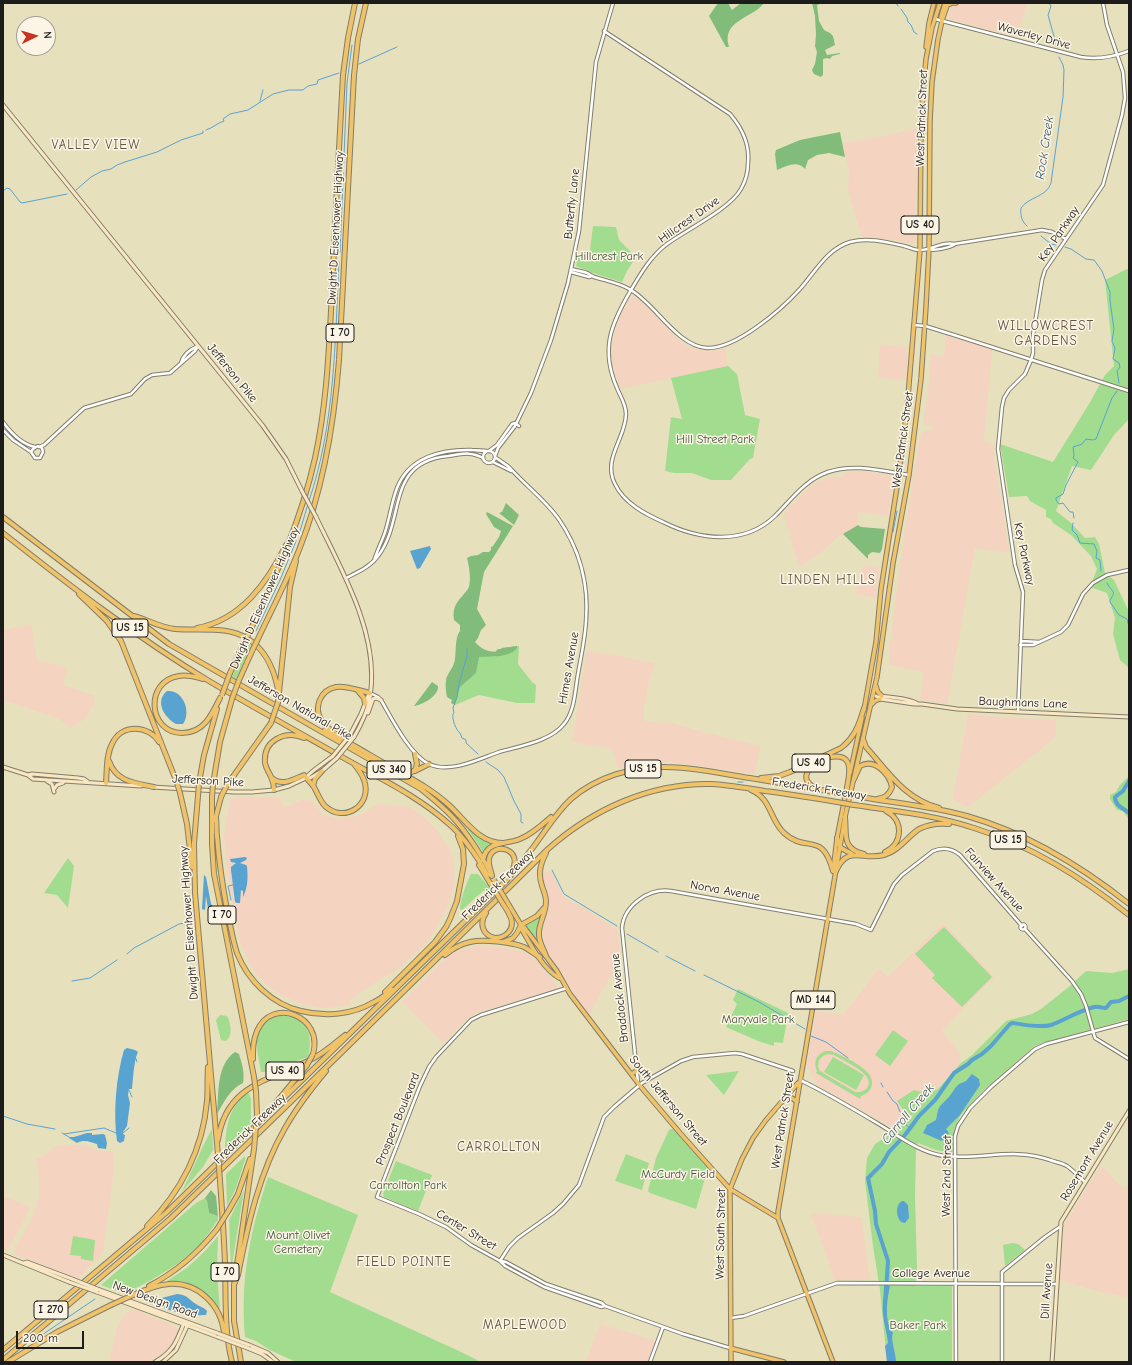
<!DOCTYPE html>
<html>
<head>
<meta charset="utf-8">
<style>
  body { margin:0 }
  #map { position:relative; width:1132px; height:1365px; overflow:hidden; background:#e7e0bd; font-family:"Comic Neue",sans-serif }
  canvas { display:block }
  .frame { position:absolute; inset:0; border:4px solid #1c1c1c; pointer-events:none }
  .north { position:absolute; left:16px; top:16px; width:40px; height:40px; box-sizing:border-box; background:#fcf5e5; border:1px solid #a29e95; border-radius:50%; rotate:85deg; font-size:11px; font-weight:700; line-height:16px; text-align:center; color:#1c1c1c }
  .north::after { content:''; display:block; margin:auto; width:14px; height:18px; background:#c8321e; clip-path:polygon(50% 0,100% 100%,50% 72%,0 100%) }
  .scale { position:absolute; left:16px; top:1331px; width:68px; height:18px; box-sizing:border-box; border:2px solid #1c1c1c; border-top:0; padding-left:5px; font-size:12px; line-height:14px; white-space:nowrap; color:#1c1c1c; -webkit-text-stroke:3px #fcf5e5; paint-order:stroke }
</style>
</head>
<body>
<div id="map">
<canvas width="1132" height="1365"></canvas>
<div class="frame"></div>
<div class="north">N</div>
<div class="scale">200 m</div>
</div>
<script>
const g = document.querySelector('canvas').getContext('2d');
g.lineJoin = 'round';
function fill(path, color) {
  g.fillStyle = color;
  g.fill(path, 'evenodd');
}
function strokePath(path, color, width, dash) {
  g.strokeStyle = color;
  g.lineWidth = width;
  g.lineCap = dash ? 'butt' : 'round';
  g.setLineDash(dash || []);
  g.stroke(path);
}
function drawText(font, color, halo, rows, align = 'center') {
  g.font = font + ' "Comic Neue",sans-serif';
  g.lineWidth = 3;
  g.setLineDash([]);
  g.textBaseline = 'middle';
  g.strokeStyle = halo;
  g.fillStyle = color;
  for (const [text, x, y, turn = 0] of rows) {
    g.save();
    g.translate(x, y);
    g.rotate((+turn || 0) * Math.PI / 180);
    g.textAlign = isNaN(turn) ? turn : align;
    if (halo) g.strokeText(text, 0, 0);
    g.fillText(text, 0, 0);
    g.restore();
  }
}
fill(new Path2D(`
  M953 3H1027L1017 37 949 19 948 16Z
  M914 129H917L918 134 915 242 912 244 888 239 862 237 848 191 849 171 842 143 889 135Z
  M632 296H634L646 306 682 343 692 348 710 351 725 349 728 366 621 389 613 366 612 349 614 335 619 318Z
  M946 336 982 346 992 351 986 419 983 441 994 445V456L1009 553 975 548 947 704 920 700 924 672 889 665 890 645 904 535 921 433 936 428 923 424 929 383 931 355 944 356Z
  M880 345 908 347 906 380 878 378Z
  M858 471 879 473 895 477 893 484 888 516 858 512V525L838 537 821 552 799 567 784 515 789 508 811 486 818 482 834 476 841 477 849 472Z
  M864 566 879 568 875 598 856 594 860 573Z
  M31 624 37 660 68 668 63 685 95 696 93 705 86 718 71 728 59 719 3 700V630Z
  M587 650 655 663 648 684 643 715 645 721 649 722 673 723 699 731 761 746 754 774 671 762 647 763 618 768 612 749 572 742Z
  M968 715 1056 720 1055 738 968 807 953 799Z
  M235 797H280L283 806H290L301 800 312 801 323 815 337 819 358 816 378 804 410 807 426 819 436 829 450 850 454 865V884L449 903 436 929 424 946 394 972 380 979 350 1000V1005L334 1007 320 1008 294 1001 280 994 268 986 254 971 247 959 240 940 229 883 224 838 230 800Z
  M551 871 563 896 618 929 620 959 589 1015 551 959 546 949 543 938V928L549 907 548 898 543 880 542 873Z
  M943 923 994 977 942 1031 960 1053V1064L947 1077 926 1103 897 1130 816 1084 807 1065 816 1011 843 1015 879 969 888 977Z
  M475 946 502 947 521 951 534 958 558 986 557 989 478 1012 464 1022 443 1043 402 1002 432 971 453 953Z
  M65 1145H85L100 1151H112L113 1153 114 1169 103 1253 78 1279 14 1254 17 1245 34 1215 39 1195V1176L36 1160 46 1154 54 1147Z
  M1101 1165 1123 1189 1129 1184V1298L1100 1292 1060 1280 1065 1224Z
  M3 1196 29 1207 28 1213 7 1251 3 1250Z
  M815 1213 861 1217 870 1280H834L825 1251 811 1215Z
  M133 1309 179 1328 176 1337 165 1353 150 1362H109L117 1328 126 1313Z
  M600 1324 656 1341 648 1362H586Z`), '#f4d3c1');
fill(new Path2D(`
  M593 226 616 227 619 240 636 257 627 271 622 282 593 273 576 266 578 256 589 258Z
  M1129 268V419L1114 435 1091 470 1072 466 1056 511 1070 522 1085 538 1095 537 1099 544 1105 573 1114 580 1129 612V668L1120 660 1113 634 1115 618 1107 593 1090 587 1097 569 1091 556 1071 535 1053 523 1051 519 1046 517V510L1030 501 1027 496 1009 497 1000 444 1053 462 1089 404 1105 375 1114 366 1105 280Z
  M728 366 737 374 745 415 760 419 753 458 750 459 731 480H711L692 473H674L665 471 671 417 682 419 671 378Z
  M247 643 251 645 236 679 232 677Z
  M519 646 518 664 532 682 536 685 535 703H517L479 695 455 705 460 687 475 650 499 652 502 648Z
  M1129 776V820L1123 811 1117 810 1110 799V795L1116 792 1120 785Z
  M459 816 475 833 494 843 488 847 483 852Z
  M68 858 74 866 68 908 57 895 44 893Z
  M471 874H478L490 888 488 891H483L462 910 460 909C460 901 467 881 471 874Z
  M544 912 539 942V944L525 925Z
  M944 927 992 977 962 1007 932 978 935 975 915 954Z
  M1129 969V1019L1042 1043 1033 1047 983 1091 961 1115 954 1130 952 1153 936 1150 918 1143 916 1146 915 1197 917 1268 915 1286H952V1362H887L880 1290 873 1246 865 1181 867 1158 875 1144 897 1130 926 1103 909 1118 897 1101 914 1090 922 1092 932 1085 937 1090 960 1064 971 1056 1006 1021 1032 1014 1041 1009 1070 986 1086 971 1112 973Z
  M738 989 788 1013 783 1043 774 1042V1046L758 1041 726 1027 737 1004 733 1000Z
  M220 1015 227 1016C231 1023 233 1036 226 1041L221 1040 216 1020Z
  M277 1016C304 1014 315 1031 308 1057L267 1072H261C259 1057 251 1034 265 1022 268 1020 273 1018 277 1016Z
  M893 1030 908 1041 890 1066 875 1055Z
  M825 1051H831L836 1053C847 1059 879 1071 871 1088 869 1092 866 1094 861 1096L860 1099 816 1073 817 1071C813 1062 816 1055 825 1051ZM828 1054 834 1055C843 1061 877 1074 867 1088 863 1092 859 1093 855 1092L823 1073 820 1071 818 1066 819 1060 823 1056Z
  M833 1057 864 1075 856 1090 824 1072Z
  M739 1071 724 1095 706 1075Z
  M248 1092 251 1098V1123L230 1146 225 1148C226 1125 229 1107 248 1092Z
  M212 1129 213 1150 203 1167 181 1193C192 1172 200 1150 212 1129Z
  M671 1129H673L708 1168 696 1209 650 1193 648 1191 656 1158 669 1130Z
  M626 1154 649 1163 642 1190 615 1181Z
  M245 1156V1160L236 1188 227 1206 226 1174Z
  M396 1161 432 1175 418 1211 384 1197 383 1194Z
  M268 1177 358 1215 330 1292 461 1352 481 1362H296L270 1350 256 1341 245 1337C240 1279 250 1232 268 1177Z
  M244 1190 231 1271 229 1220Z
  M205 1198 207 1201 209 1213 218 1216V1220C212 1228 206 1238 199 1245 178 1267 151 1280 125 1294L101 1285 196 1203Z
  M73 1236 95 1240 93 1261 81 1259V1256L70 1255Z
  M218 1236 217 1274 220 1310C205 1290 193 1280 167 1281L188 1267 206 1250Z
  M1012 1243 1018 1244 1025 1250 1005 1266 1003 1245Z`), '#a2dc8f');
fill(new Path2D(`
  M718 3H728L732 10 741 3H764C752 19 721 20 729 47H726L709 16Z
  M812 3H823L817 5 819 21 824 30 830 33 833 36 835 45 825 50 827 55 840 53V54L832 56 830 59 827 58 823 59V75L821 77 814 74 812 70 815 64 817 52 815 46 816 34 815 16Z
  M840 132 845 157 829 153 817 155 808 160 805 169C797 160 787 166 777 170L775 154 776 150 800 140Z
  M506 503 519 515 514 525 499 513 502 512Z
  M487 512 513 526 484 572 477 609 486 625 481 630 478 638 475 642C482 649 485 651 495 652L498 649H501L502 648 517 646V648C510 658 490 656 479 657L476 673 460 687 455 705 451 703 452 700 447 697C446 692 445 686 446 681 446 674 455 667 455 658 456 651 455 637 460 631V625L454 620C452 604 459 601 468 589 472 583 469 565 467 558L471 556 478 555 483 552H489L491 550V547L493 546 499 537 501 531 494 527 486 514Z
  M858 525 861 527 885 529 882 549 880 553 872 552 868 555V559L843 534Z
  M432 682 438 686C439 696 422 705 414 706Z
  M235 1052 239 1054C242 1064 245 1073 243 1083 230 1089 224 1102 217 1114 219 1093 216 1065 235 1052Z
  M211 1190 216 1196 218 1216 209 1213 207 1201 205 1198Z`), '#81bc7a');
fill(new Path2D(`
  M430 546 431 549 420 568 417 569 410 551Z
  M167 691C183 689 192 712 183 724H176C165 718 154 702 167 691Z
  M245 857 247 858 246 860 240 863 246 865 247 866C248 878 248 887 243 897V891L241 890 240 903H237L235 902 231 870V867L236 863 231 862 230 859Z
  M204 875 206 877 211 904 213 907 211 909H208L206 896 205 910 202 909Z
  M127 1048 135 1050 138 1052C134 1059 133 1080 132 1089H129L128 1095 130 1103 127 1126 123 1132V1134L125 1135 124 1141 120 1143 117 1141C113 1113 116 1077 124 1050Z
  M972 1074 979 1079 980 1085 960 1115 946 1129 949 1133 942 1141 923 1133 927 1125 936 1120 938 1110 940 1106 949 1097 956 1087 959 1084 966 1081Z
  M87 1133H92V1135L103 1134 105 1135 107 1143 106 1149 98 1148 97 1144C90 1142 84 1139 77 1143L69 1138V1137H74Z
  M902 1201H904L908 1205 909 1218 905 1223 901 1222C896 1217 895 1205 902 1201Z
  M884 1286H890C887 1298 884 1323 893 1333 890 1339 896 1353 896 1362H887L885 1346 888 1343C887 1333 884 1324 883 1315 882 1305 884 1295 884 1286Z
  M177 1294C188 1295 188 1299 196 1304 200 1307 204 1307 207 1311L206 1315C192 1316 168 1312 156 1304L158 1299Z`), '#59a3d1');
strokePath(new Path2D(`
  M896 3 898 6
  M1049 3 1051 6 1048 15 1057 47
  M901 9 907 18 908 22 911 25 914 32 917 34
  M359 64 397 47
  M260 101 263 90
  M206 130C213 128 217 123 224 121L223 119 230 114 248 110 273 94 289 90H303L308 86 317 84 318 80 339 73
  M76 190 91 177 102 171 111 169 117 165 125 162 157 152 181 140 203 133V131
  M3 191 7 188 10 189 20 202 22 203 67 194
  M1027 226C1022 222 1020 215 1021 208 1028 197 1047 197 1051 183L1063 97 1064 70 1063 65 1059 57
  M1041 236 1051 244 1056 245
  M1065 247 1071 249 1086 259 1094 260 1102 271 1110 292V301L1114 329 1112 341 1115 348 1113 359 1119 363 1120 367 1117 371 1119 383
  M340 253 347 83 352 45
  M309 501C335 424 335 342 339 262
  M1074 518 1073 512H1070L1063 503 1059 504 1056 500V498L1063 494 1066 485 1078 462 1073 458 1074 455 1073 447 1082 444 1086 439 1093 440 1096 439 1112 398 1117 391
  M1073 523 1072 530 1077 535 1080 543 1094 544 1097 551 1096 558 1100 560 1101 571
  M300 531 308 504
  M893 532 897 511
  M1107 583C1112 593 1117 590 1110 600V602L1119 615 1127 619 1129 627
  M256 631 280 580 296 541
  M467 649V656L459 684 457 697 453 708 454 713 453 714C452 720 456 730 460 733L462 738 466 740V743L478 754
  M486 762 498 770 504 777 514 801 521 814V822L523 823
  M738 782H743
  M552 870 564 894 617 926
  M231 900 228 886 233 885
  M627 934 658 952
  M127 954 134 948 179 924 185 923
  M666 956 695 971
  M704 975 759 1002 805 1029
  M72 981 90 978 117 960
  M811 1036 826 1042 848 1058
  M135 1056 137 1062
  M881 1083 883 1087
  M129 1090 132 1097
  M887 1092 893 1101 897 1104 900 1112 904 1114 906 1120V1125L910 1128
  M3 1116 27 1124 55 1129
  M62 1133 69 1137
  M123 1133 129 1128
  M64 1134 104 1128 116 1133
  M39 1337 95 1299`), '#59a3d1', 1);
strokePath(new Path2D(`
  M1129 781 1123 791 1115 797C1115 806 1123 808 1129 813
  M886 1291 888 1261 876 1224 875 1211 868 1178 882 1164 889 1152 905 1135 919 1116 935 1100 954 1073 968 1064 972 1060 982 1054 991 1046 1010 1024 1013 1023C1024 1025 1040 1028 1051 1025 1065 1020 1078 1011 1094 1007 1098 1006 1102 1008 1106 1008L1111 1002 1119 1001 1129 996`), '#59a3d1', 4);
const tertiary = new Path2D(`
  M935 19 1081 57C1098 60 1113 57 1129 51
  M604 31 730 114C742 128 750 144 748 163 748 172 745 182 741 189 730 209 686 230 667 244 651 256 641 273 631 290 611 324 600 349 617 388 620 396 626 404 626 414 626 438 602 459 615 484 624 503 645 514 663 522 699 540 744 546 775 516 792 499 805 480 828 472 854 463 882 471 909 475
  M929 249C935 251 948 248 954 245
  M571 269C577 271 584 271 589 274 591 275 592 276 594 277 607 281 620 283 631 290 656 305 677 346 707 348 736 349 781 310 800 289 815 272 827 249 850 242 868 237 887 242 904 246 909 247 914 250 919 250 930 251 942 241 954 244L1042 230 1052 232 1066 239
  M571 272 589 277 592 276
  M914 325 925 326 954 335 1129 391
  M181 363C183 354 191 349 198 346
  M3 422C11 433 21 444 35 447
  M515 423 519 426
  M3 430 13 440 31 452 35 458H40L43 452 42 448 38 446 33 449 31 452
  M39 447 44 445 84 408 131 394 145 379 152 375 170 373 195 351 198 346
  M483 457a6 6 0 1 1 12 0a6 6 0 1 1-12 0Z
  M489 451 497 445 512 424 515 423
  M495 456 498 448 515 426 531 393 551 340 568 283 579 231 596 62 613 3
  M493 462 511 471
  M374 561C377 550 383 540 386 529 390 516 392 501 397 488 409 457 442 449 472 450 477 450 482 451 487 451
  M346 578C358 572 370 567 378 556 406 520 385 462 448 456 461 454 471 451 483 458
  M1021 641 1040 642
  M1020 645H1033L1061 632 1068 625 1083 594 1093 583 1107 575 1129 570
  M370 693 378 697 381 700C392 719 410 755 429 764 450 774 479 759 499 752 520 746 551 741 564 724 575 711 575 690 578 674 581 657 585 639 586 621 589 584 579 548 558 518 544 499 525 485 510 468 506 464 500 461 495 457
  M1018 712 1023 592 1015 565 998 449 1002 407 1004 398 1009 390 1025 374 1031 360 1033 353V335L1042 280 1045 270 1103 185 1122 115 1125 98 1123 72 1107 25 1103 3
  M1020.5 927a2.5 2.5 0 1 1 5 0a2.5 2.5 0 1 1-5 0Z
  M1025 929 1072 981 1081 994 1086 1006 1095 1038 1129 1059
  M567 988 481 1015 471 1020 436 1057 429 1067 420 1086 377 1197 419 1214 446 1227 471 1245 500 1261 505 1266 544 1287 590 1303 601 1307 605 1306 683 1334 730 1348
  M800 1080C827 1093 852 1108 877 1123 899 1136 920 1153 945 1156 983 1160 1012 1147 1050 1160 1055 1162 1062 1163 1067 1166 1074 1171 1079 1177 1085 1182
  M638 1083 622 928C624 905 649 888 671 891L856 924 871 930 894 884 902 875 933 851C943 847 952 848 960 855L1022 926
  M500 1261 509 1247 518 1238 553 1213 563 1204 579 1185 604 1117 614 1107 642 1083 681 1061 693 1057 735 1053 742 1054 793 1071
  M501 1261 506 1262 546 1284 602 1303 605 1306
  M731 1318 744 1316 837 1283 1057 1284
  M650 1362 663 1327
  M956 1362 955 1143V1136L958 1126 970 1108 991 1087 1035 1049 1046 1044 1129 1022
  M1002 1362V1272L1045 1237 1061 1226`);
const secondary = new Path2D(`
  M3 105 263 426 286 459 302 491
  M316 517C341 569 377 630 371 689 370 692 371 695 370 698 367 712 361 725 354 737
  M876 696 880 699 894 701 914 704H922L957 709 1129 717
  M880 696C890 697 910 698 918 704
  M368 713 373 699 376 698 381 700
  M350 735 361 714 368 696 370 693
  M3 767 28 775 32 774 78 778 84 779 88 782
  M28 775 33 779 141 786
  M306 778C308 773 327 761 333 756
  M47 781 52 784 54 792
  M152 787 234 792H252L274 790 289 786 306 778H310L322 771 337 758
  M54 789 57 785 63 783
  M3 1255 69 1282
  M24 1263 27 1262 72 1279
  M100 1290 217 1333
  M97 1292 218 1337
  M249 1345 268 1353 278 1362
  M250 1349 262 1354 273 1362
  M155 1362C173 1352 177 1341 184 1323
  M163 1362 176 1350 188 1324
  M1052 1362 1061 1222 1129 1111`);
const primary = new Path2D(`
  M948 5 952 3H956
  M942 21 941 17 945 3
  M926 47 929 23 934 3
  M876 686 878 692 882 696
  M870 706 875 701 880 699
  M864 710 876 642 881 589 899 474 907 409 920 250 921 126 923 92 926 59 932 28 940 3
  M850 773 862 718
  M483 859 490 872
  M483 867 487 874 492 876
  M833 871 837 838 847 787
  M506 900 521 925 524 927 557 971 570 994 641 1087 680 1133 730 1189 778 1218
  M521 926V928C531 945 542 968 559 978
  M631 1074 635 1072 637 1069
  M786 1099 792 1098 797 1102
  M730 1348 784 1362
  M731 1362 730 1189 742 1159 753 1138 766 1120 798 1083
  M833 1362 778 1218V1212L845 817 877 677 893 563 909 475 921 379 926 307 929 249 930 121 932 82 938 39 942 21 948 3`);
const motorway = new Path2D(`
  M3 517 169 644 421 789C433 799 446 809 456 821 466 832 475 846 483 859
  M3 533C69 585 136 637 209 681 253 707 298 732 342 757 379 778 418 796 449 824 463 836 473 851 483 867
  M79 594 107 621 121 641 177 783
  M134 616C149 620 158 627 175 629 189 630 204 629 218 630 257 632 274 661 279 696
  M197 628C241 620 267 583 286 545
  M249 633C276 575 301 521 315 458 327 403 329 348 332 292 335 220 339 147 343 75L348 38 355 3
  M257 641C271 611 287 581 299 550 323 490 334 425 339 360L354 75 358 39 366 3
  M230 673 244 643
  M203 679C195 677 187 674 179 676 144 681 148 733 182 733 192 733 200 729 206 722 212 715 216 706 220 698
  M239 680 253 649
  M358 691 364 698 365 704
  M278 702 290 587 296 561
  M325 730C347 741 368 754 389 766 410 778 432 789 450 806 466 821 479 843 503 843
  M336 734C331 730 326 727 322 721 313 708 320 690 336 687 346 685 360 691 370 693
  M863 739 866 747C888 772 905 799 939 808
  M109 761C116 782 135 783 154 787
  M400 770 410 773 415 770 417 764 415 754
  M415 771 429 764
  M272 778C282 787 294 779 304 775 307 779 311 783 314 787 318 794 320 801 325 806 344 824 373 805 364 780 362 774 358 769 354 764
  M761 778 779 776 790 772 841 748C855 737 859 725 864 708
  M854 779 860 766C874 758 889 773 892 787 889 795 885 798 877 799
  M106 783C107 771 106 755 112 744 121 723 149 725 159 742
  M199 783 204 755 217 709
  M213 784 220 742 232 699
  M227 785 271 723
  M313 786 315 779 322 771
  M816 788C784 774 840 743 848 763 851 770 848 781 847 788
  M274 790C274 786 273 781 271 777 269 772 266 769 265 763 263 740 285 730 304 738
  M751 790C772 799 769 819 784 833 807 854 822 830 833 871
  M180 793 187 824 192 867
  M198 796 194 843 195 893 218 1155
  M856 796C893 803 931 806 967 816 1027 833 1081 866 1129 904
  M212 797V844L214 874 254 1077
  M854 805C894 811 935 815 974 828 1032 846 1081 877 1129 915
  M845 817C847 834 841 849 864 854
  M216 818C217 824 216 830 217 836 219 863 223 889 228 915 231 928 233 941 237 953 248 981 272 1004 301 1011 325 1017 352 1015 374 1002 381 999 386 994 392 990
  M215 820 221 797
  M837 838 841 848 852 854
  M885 852C903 844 904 820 886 811
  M483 860C487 840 505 845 520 839 532 834 542 825 551 817
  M479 865 490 883
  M836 871C848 844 862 861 884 855 899 851 907 837 919 829 929 824 939 823 949 824
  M492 876C491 871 488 864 489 859 492 841 524 848 512 871
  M486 913C479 923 482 935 495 938 505 938 515 930 511 918 509 913 506 908 503 904
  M503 942 513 938 517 933 521 925 537 916 544 908
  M445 955C452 949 461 944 470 942 483 939 511 942 524 947 530 950 534 954 540 957
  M546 956C544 949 539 943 539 935 538 924 546 914 546 902 546 896 544 892 542 886 538 874 540 865 546 853
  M385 992 435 942 446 927 450 919 457 901 464 864 463 849 458 836
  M253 1059C253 1049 253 1040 257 1031 272 996 324 1016 313 1054
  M256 1091 257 1115
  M274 1105 307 1065
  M218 1140C226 1085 268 1081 310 1060 323 1054 334 1044 345 1035
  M220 1181C222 1208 224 1236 225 1264 226 1297 224 1330 232 1362
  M229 1210 238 1194 250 1159
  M147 1226C181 1192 203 1149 207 1101 208 1090 207 1079 208 1067
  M234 1285 238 1275C248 1224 259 1173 285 1128 297 1107 311 1089 326 1071
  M149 1286C176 1272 198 1253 217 1229
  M133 1295C144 1290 156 1285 169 1284 198 1282 221 1305 224 1333
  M3 1350 167 1212 507 880C517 867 528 855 537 842 548 827 557 812 571 799 596 777 633 766 666 767 693 767 723 774 750 778 780 783 810 788 839 793
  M3 1360 171 1218 343 1051 548 849C593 809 650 783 711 784 729 785 747 788 765 791 789 794 813 798 837 802
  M8 1362 57 1332 111 1305
  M241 1362 234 1321V1285L254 1149`);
strokePath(tertiary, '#827e6c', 4.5);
strokePath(secondary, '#827e6c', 5);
strokePath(primary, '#827e6c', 5.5);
strokePath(motorway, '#827e6c', 6);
strokePath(tertiary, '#fff', 2.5);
strokePath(secondary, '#f9e7c3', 3);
strokePath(primary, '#f0c369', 3.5);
strokePath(motorway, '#f0c369', 4);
const secondaryBridge = new Path2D(`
  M302 491 316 517
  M333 756 350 735
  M337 758 354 737
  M72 1279 100 1290
  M69 1282 97 1292
  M217 1333 249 1345
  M218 1337 250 1349`);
const primaryBridge = new Path2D(`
  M494 880 506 900`);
const motorwayBridge = new Path2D(`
  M244 643 249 633
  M253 649 257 641
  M222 695 230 673
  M232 699 239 680
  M271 723 278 702
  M177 783 180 793
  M839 793 856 796
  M198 796 199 783
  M212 797 213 784
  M221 797 227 785
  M837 802 854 805
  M490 883 503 904
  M307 1065 313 1054
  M254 1077 256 1091
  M254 1149 257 1115
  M218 1155 220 1181
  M217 1229 229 1210
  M111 1305 133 1295`);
strokePath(secondaryBridge, '#827e6c', 5, []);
strokePath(primaryBridge, '#827e6c', 5.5, []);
strokePath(motorwayBridge, '#827e6c', 6, []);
strokePath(secondaryBridge, '#f9e7c3', 3);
strokePath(primaryBridge, '#f0c369', 3.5);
strokePath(motorwayBridge, '#f0c369', 4);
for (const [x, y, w] of [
  [920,225,38],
  [340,333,28],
  [130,628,36],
  [811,763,38],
  [643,769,36],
  [389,770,44],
  [1008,840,36],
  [222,915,28],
  [813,1000,44],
  [285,1071,38],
  [225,1272,28],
  [51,1310,34]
]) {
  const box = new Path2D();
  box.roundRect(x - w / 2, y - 9, w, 18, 3);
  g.fillStyle = '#fcf5e5';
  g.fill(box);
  strokePath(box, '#1c1c1c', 1);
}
drawText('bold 11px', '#1c1c1c', null, [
  ["US 40",920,225],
  ["I 70",340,333],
  ["US 15",130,628],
  ["US 40",811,763],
  ["US 15",643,769],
  ["US 340",389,770],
  ["US 15",1008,840],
  ["I 70",222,915],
  ["MD 144",813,1000],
  ["US 40",285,1071],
  ["I 70",225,1272],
  ["I 270",51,1310]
]);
drawText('12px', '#1c1c1c', '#fcf5e5', [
  ["Waverley Drive",1034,36,15],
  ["West Patrick Street",922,118,-88],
  ["Butterfly Lane",572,204,-84],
  ["Hillcrest Drive",689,220,-35],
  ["Dwight D Eisenhower Highway",336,228,-87],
  ["Key Parkway",1059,234,-56],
  ["Jefferson Pike",232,373,51],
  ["West Patrick Street",903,440,-82],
  ["Key Parkway",1024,554,78],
  ["Dwight D Eisenhower Highway",265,598,-66],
  ["Himes Avenue",569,668,-80],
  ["Baughmans Lane",1023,703,2],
  ["Jefferson National Pike",300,708,30],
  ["Jefferson Pike",208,781,3],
  ["Frederick Freeway",819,789,9],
  ["Fairview Avenue",994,880,48],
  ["Frederick Freeway",498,885,-44],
  ["Norva Avenue",725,891,10],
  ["Dwight D Eisenhower Highway",189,923,-94],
  ["Braddock Avenue",620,998,-96],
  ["South Jefferson Street",668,1101,50],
  ["Prospect Boulevard",398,1119,-68],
  ["West Patrick Street",783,1121,-81],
  ["Frederick Freeway",250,1129,-44],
  ["Rosemont Avenue",1087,1161,-59],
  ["West 2nd Street",947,1176,-89],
  ["Center Street",466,1230,31],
  ["West South Street",721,1234,-89],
  ["College Avenue",931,1274],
  ["Dill Avenue",1047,1291,-86],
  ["New Design Road",155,1300,20]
]);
drawText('12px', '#44563e', '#fcf5e5', [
  ["Hillcrest Park",609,257],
  ["Hill Street Park",715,440],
  ["Maryvale Park",758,1020],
  ["McCurdy Field",678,1175],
  ["Carrollton Park",408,1186],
  ["Mount Olivet",298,1236],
  ["Cemetery",298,1250],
  ["Baker Park",918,1326]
]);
g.letterSpacing = '1px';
drawText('13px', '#635341', '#fcf5e5', [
  ["VALLEY VIEW",96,145],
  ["WILLOWCREST",1046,326],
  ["GARDENS",1046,341],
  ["LINDEN HILLS",828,580],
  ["CARROLLTON",499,1147],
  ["FIELD POINTE",404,1262],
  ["MAPLEWOOD",525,1325]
]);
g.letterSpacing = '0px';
drawText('italic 13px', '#37596d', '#fcf5e5', [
  ["Rock Creek",1045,148,-81],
  ["Carroll Creek",908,1114,-50]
]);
</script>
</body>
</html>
